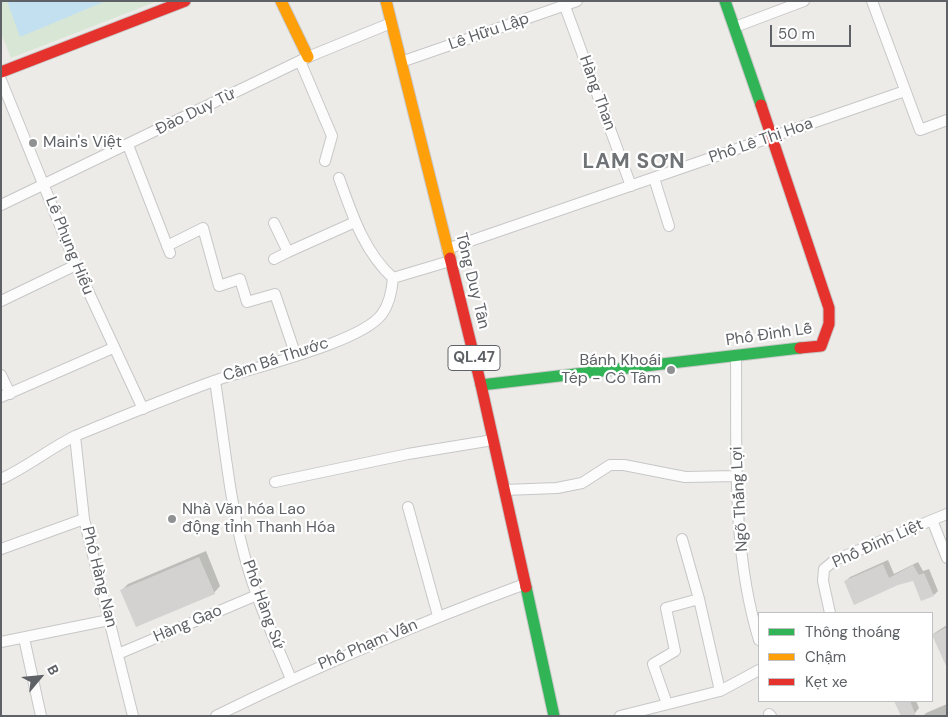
<!DOCTYPE html>
<html>
<head>
<meta charset="utf-8">
<style>
  body { margin:0 }
  #map { position:relative; width:948px; height:717px; overflow:hidden; background:#ecebe8; font-family:"DM Sans",sans-serif }
  canvas { display:block }
  .frame { position:absolute; inset:0; border:2px solid #5e6165; pointer-events:none }
  .legend { position:absolute; left:758px; top:612px; width:175px; height:90px; box-sizing:border-box; background:#fff; border:1px solid #bfc0c1; margin:0; padding:6px 9px; list-style:none; font-size:15px; color:#5e6165 }
  .legend li { display:flex; align-items:center; gap:10px; height:25px }
  .legend b { width:25px; border:1px solid #bfc0c1 }
  .north { position:absolute; left:15px; top:652px; width:50px; height:50px; -webkit-text-stroke:4px #fff; paint-order:stroke; rotate:62deg; font-size:14px; font-weight:700; line-height:20px; text-align:center; color:#5e6165 }
  .north::after { content:''; display:block; margin:auto; width:18px; height:22px; background:#5e6165; clip-path:polygon(50% 0,100% 100%,50% 72%,0 100%) }
  .scale { position:absolute; left:770px; top:25px; width:81px; height:22px; box-sizing:border-box; border:2px solid #5e6165; border-top:0; padding-left:6px; font-size:15px; line-height:18px; white-space:nowrap; color:#5e6165; -webkit-text-stroke:4px #fff; paint-order:stroke }
</style>
</head>
<body>
<div id="map">
<canvas width="948" height="717"></canvas>
<div class="frame"></div>
<ul class="legend">
<li><b style="height:6px;background:#30b455"></b>Thông thoáng</li>
<li><b style="height:6px;background:#ff9f0a"></b>Chậm</li>
<li><b style="height:6px;background:#e5322d"></b>Kẹt xe</li>
</ul>
<div class="north">B</div>
<div class="scale">50 m</div>
</div>
<script>
const g = document.querySelector('canvas').getContext('2d');
g.lineJoin = 'round';
function fill(path, color) {
  g.fillStyle = color;
  g.fill(path, 'evenodd');
}
function strokePath(path, color, width, dash) {
  g.strokeStyle = color;
  g.lineWidth = width;
  g.lineCap = dash ? 'butt' : 'round';
  g.setLineDash(dash || []);
  g.stroke(path);
}
function drawText(font, color, halo, rows, align = 'center') {
  g.font = font + ' "DM Sans",sans-serif';
  g.lineWidth = 4.5;
  g.setLineDash([]);
  g.textBaseline = 'middle';
  g.strokeStyle = halo;
  g.fillStyle = color;
  for (const [text, x, y, turn = 0] of rows) {
    g.save();
    g.translate(x, y);
    g.rotate((+turn || 0) * Math.PI / 180);
    g.textAlign = isNaN(turn) ? turn : align;
    if (halo) g.strokeText(text, 0, 0);
    g.fillText(text, 0, 0);
    g.restore();
  }
}
fill(new Path2D(`
  M1 1H158L11 58 1 33Z`), '#d8e6d5');
fill(new Path2D(`
  M7 1H106L20 37Z`), '#c3e0f0');
fill(new Path2D(`
  M206 551 220 586 214 593 122 590 128 584Z
  M888 560 894 574 918 562 923 571 929 569 938 591 934 595 914 579 846 581 850 577Z
  M947 625V665L933 634Z
  M896 701H916L919 708 915 713 902 716Z
  M947 704V716H923L926 713Z`), '#0003');
fill(new Path2D(`
  M199 557 215 594 136 627 120 590Z
  M883 564 889 578 913 565 919 575 924 573 934 596 921 601 913 581 898 585 854 605 844 581Z
  M947 627V668L932 635Z
  M894 701H910L916 716H901Z`), '#d3d2d1');
const street = new Path2D(`
  M563 1 631 186
  M872 1 920 130 947 120
  M735 27 804 1
  M300 61 332 136 325 161
  M401 62 577 1
  M1 80 76 265 143 409
  M128 145 170 253
  M339 178C352 214 364 252 393 278
  M654 178 669 226
  M1 205 308 57 391 23
  M274 223 288 252 355 222
  M167 246 203 228 219 286 240 279 247 302 275 294 296 356
  M447 249 905 91
  M274 259 288 252
  M393 278 450 261
  M1 301 76 265
  M736 356C737 450 731 549 759 640
  M1 375 10 394
  M215 381C224 438 229 498 244 554 255 597 274 638 291 679
  M1 397 113 348
  M75 436 84 519 133 716
  M1 479C27 467 49 449 75 436 121 417 167 398 214 381 250 368 361 343 382 314 390 303 392 290 393 278
  M275 482 408 454 493 440
  M504 490 557 488 582 483 610 465H624L685 477 737 476
  M408 507 438 616
  M932 520 947 558
  M682 539 699 599 720 691
  M1 549 84 519
  M830 613 823 581 824 569 835 560 947 514
  M24 638 41 716
  M1 642 109 620
  M118 654 257 595
  M667 704 653 664 675 651 666 608 699 599
  M769 714 771 716
  M216 716C317 666 419 623 525 584
  M620 716 720 691 759 670`);
const fast = new Path2D(`
  M725 1 761 105
  M481 385 800 348
  M526 587 554 716`);
const slow = new Path2D(`
  M281 1 308 57
  M386 1 450 258`);
const jam = new Path2D(`
  M1 72 185 1
  M761 105 829 308V324L821 346 800 348
  M450 258 481 385 526 587`);
strokePath(street, '#c7c7c7', 12);
strokePath(fast, '#c7c7c7', 13);
strokePath(slow, '#c7c7c7', 13);
strokePath(jam, '#c7c7c7', 13);
strokePath(street, '#fcfcfc', 10);
strokePath(fast, '#30b455', 11);
strokePath(slow, '#ff9f0a', 11);
strokePath(jam, '#e5322d', 11);
for (const [x, y, r, color] of [
  [33,143,5,"#909193"],
  [671,370,5,"#909193"],
  [172,519,5,"#909193"]
]) {
  const dot = new Path2D();
  dot.arc(x, y, r, 0, 2 * Math.PI);
  g.fillStyle = color;
  g.fill(dot);
  strokePath(dot, '#fff', 2);
}
for (const [x, y, w] of [
  [474,358,52]
]) {
  const box = new Path2D();
  box.roundRect(x - w / 2, y - 12.5, w, 25, 4);
  g.fillStyle = '#fff';
  g.fill(box);
  strokePath(box, '#5e6165', 1);
}
drawText('bold 15px', '#5e6165', null, [
  ["QL.47",474,358]
]);
drawText('16px', '#5e6165', '#fff', [
  ["Lê Hữu Lập",489,32,-19],
  ["Hàng Than",597,93,70],
  ["Đào Duy Từ",196,112,-26],
  ["Phố Lê Thị Hoa",761,141,-19],
  ["Lê Phụng Hiểu",69,246,68],
  ["Tống Duy Tân",472,281,76],
  ["Phố Đinh Lễ",769,335,-8],
  ["Cầm Bá Thước",276,360,-18],
  ["Ngõ Thắng Lợi",740,499,-93],
  ["Phố Đinh Liệt",878,544,-24],
  ["Phố Hàng Nan",99,577,76],
  ["Phố Hàng Sứ",263,605,70],
  ["Hàng Gạo",188,624,-23],
  ["Phố Phạm Vấn",368,645,-23]
]);
drawText('16px', '#5e6165', '#fff', [
  ["Main's Việt",43,143],
  ["Bánh Khoái",661,361,"right"],
  ["Tép - Cô Tâm",661,379,"right"],
  ["Nhà Văn hóa Lao",182,510],
  ["động tỉnh Thanh Hóa",182,528]
], 'left');
g.letterSpacing = '1px';
drawText('bold 21px', '#6f7376', '#fff', [
  ["LAM SƠN",634,162]
]);
g.letterSpacing = '0px';
</script>
</body>
</html>
